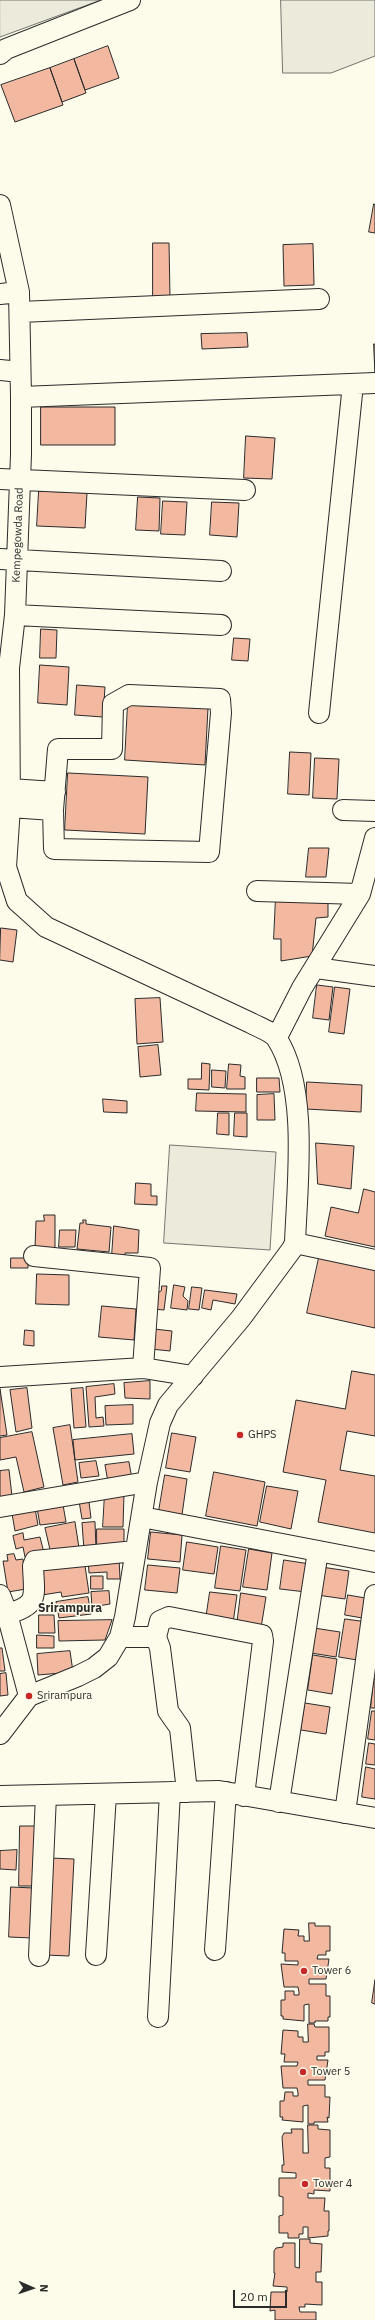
<!DOCTYPE html>
<html>
<head>
<meta charset="utf-8">
<style>
  body { margin:0 }
  #map { position:relative; width:375px; height:2320px; overflow:hidden; background:#fdfbea; font-family:"IBM Plex Sans",sans-serif }
  canvas { display:block }
  .north { position:absolute; left:12px; top:2268px; width:40px; height:40px; -webkit-text-stroke:3px #fdfbea; paint-order:stroke; rotate:92deg; font-size:11px; font-weight:700; line-height:16px; text-align:center; color:#2b2b2b }
  .north::after { content:''; display:block; margin:auto; width:14px; height:18px; background:#2b2b2b; clip-path:polygon(50% 0,100% 100%,50% 72%,0 100%) }
  .scale { position:absolute; left:233px; top:2290px; width:54px; height:18px; box-sizing:border-box; border:2px solid #2b2b2b; border-top:0; padding-left:5px; font-size:12px; line-height:14px; white-space:nowrap; color:#2b2b2b; -webkit-text-stroke:3px #fdfbea; paint-order:stroke }
</style>
</head>
<body>
<div id="map">
<canvas width="375" height="2320"></canvas>
<div class="north">N</div>
<div class="scale">20 m</div>
</div>
<script>
const g = document.querySelector('canvas').getContext('2d');
g.lineJoin = 'round';
function fill(path, color) {
  g.fillStyle = color;
  g.fill(path, 'evenodd');
}
function strokePath(path, color, width, dash) {
  g.strokeStyle = color;
  g.lineWidth = width;
  g.lineCap = dash ? 'butt' : 'round';
  g.setLineDash(dash || []);
  g.stroke(path);
}
function drawText(font, color, halo, rows, align = 'center') {
  g.font = font + ' "IBM Plex Sans",sans-serif';
  g.lineWidth = 3;
  g.setLineDash([]);
  g.textBaseline = 'middle';
  g.strokeStyle = halo;
  g.fillStyle = color;
  for (const [text, x, y, turn = 0] of rows) {
    g.save();
    g.translate(x, y);
    g.rotate((+turn || 0) * Math.PI / 180);
    g.textAlign = isNaN(turn) ? turn : align;
    if (halo) g.strokeText(text, 0, 0);
    g.fillText(text, 0, 0);
    g.restore();
  }
}
const green = new Path2D(`
  M0 0H101L0 37Z
  M281 0H375V56L331 73H283Z
  M170 1145 276 1152 270 1250 164 1243Z`);
fill(green, '#ecebdb');
strokePath(green, '#74746e', 1);
const building = new Path2D(`
  M108 46 119 78 85 90 74 59Z
  M74 59 86 93 62 102 50 68Z
  M50 68 63 105 15 122 1 85Z
  M374 204 375 205V233L369 232Z
  M153 243H169L170 297 153 298Z
  M313 244 314 285 284 286 283 245Z
  M247 333 248 347 202 349 201 334Z
  M374 344H375V374Z
  M41 407H115V445H41Z
  M246 436 275 438 272 479 244 478Z
  M39 491 87 493 85 528 37 526Z
  M138 497 160 498 159 531 136 530Z
  M163 501 187 502 185 535 161 534Z
  M212 502 239 503 237 537 210 535Z
  M41 629 57 630 56 658H40Z
  M234 638 250 639 248 661 232 660Z
  M40 665 69 667 67 705 38 703Z
  M77 685 105 687 103 717 75 715Z
  M128 703 208 708 205 765 125 760Z
  M290 752 311 753 309 795 288 794Z
  M315 758 339 759 337 799 313 798Z
  M68 773 148 777 145 834 65 830Z
  M309 848H329L326 877H306Z
  M276 896 328 897V917L316 918 312 956 281 961V939H274Z
  M1 928 17 930 13 962 0 960Z
  M317 985 333 987 329 1020 313 1018Z
  M335 987 350 989 344 1034 329 1032Z
  M160 998 163 1042 137 1044 135 999Z
  M158 1045 161 1075 140 1077 138 1047Z
  M202 1063 210 1064 209 1090 188 1089V1079H201Z
  M229 1064 241 1065 240 1076 245 1077V1089H227Z
  M212 1070 226 1071 225 1088 212 1087Z
  M257 1078H279L280 1092H257Z
  M307 1082 362 1085 361 1112 306 1109Z
  M197 1093 246 1094V1112L196 1111Z
  M274 1094 275 1120H257V1095Z
  M103 1099 127 1101V1113L104 1112Z
  M218 1113H229V1135L217 1134Z
  M235 1113H247V1137L234 1136Z
  M316 1143 354 1146 351 1189 318 1184Z
  M136 1183 151 1184V1196H157V1205L135 1204Z
  M364 1189 375 1192V1247L325 1236 331 1207 358 1213Z
  M44 1215H55V1248L35 1247 36 1221H44Z
  M83 1220H86V1224L111 1227 109 1252 77 1249 80 1223H83Z
  M114 1226 139 1230 138 1253H125V1256H112Z
  M60 1230H76L75 1247H59Z
  M320 1253 375 1266V1328L307 1313Z
  M11 1258H28V1268H11Z
  M37 1274 69 1275V1305L36 1304Z
  M174 1285 185 1287 183 1296 188 1301 187 1310 171 1308Z
  M162 1286H167L164 1310 153 1309 155 1294 161 1291Z
  M192 1287 202 1288 199 1310 189 1309Z
  M205 1290 237 1294 235 1304 213 1300 211 1310 202 1308Z
  M102 1306 136 1309 134 1340 99 1337Z
  M154 1329 172 1331 170 1351 151 1349Z
  M25 1330 34 1331V1346L24 1345Z
  M352 1371 375 1375V1436L347 1431 340 1470 375 1476V1533L318 1522 326 1480 283 1472 296 1400 345 1409Z
  M150 1381V1399L125 1398 124 1383Z
  M114 1384 115 1394 95 1397 96 1418 103 1417 104 1426 89 1427 86 1387Z
  M27 1388 32 1428 16 1432 10 1390Z
  M83 1388 86 1427 74 1428 71 1389Z
  M0 1389 7 1435 0 1436Z
  M133 1405V1424L106 1425 105 1406Z
  M70 1425 78 1482 63 1485 53 1428Z
  M32 1432 44 1487 24 1492 16 1457 0 1460V1438Z
  M172 1433 196 1437 190 1472 166 1468Z
  M132 1434 134 1454 75 1460 73 1440Z
  M96 1461 99 1476 81 1478 79 1463Z
  M129 1462 132 1479 108 1482 105 1465Z
  M9 1470 12 1496 0 1497V1471Z
  M214 1472 265 1482 257 1526 206 1516Z
  M165 1475 187 1479 182 1515 159 1511Z
  M267 1486 298 1491 291 1529 260 1522Z
  M105 1493 124 1494 123 1527H103Z
  M88 1494 91 1518 82 1519 78 1495Z
  M62 1499 66 1522 40 1525 36 1502Z
  M34 1503 38 1525 15 1531 11 1508Z
  M75 1522 79 1548 51 1554 45 1528Z
  M95 1522 96 1549 84 1550 82 1523Z
  M97 1529H124V1547H97Z
  M151 1532 182 1535 180 1562 148 1559Z
  M23 1533 24 1540 40 1537 44 1553 25 1557 23 1547 16 1549 13 1536Z
  M187 1542 218 1547 214 1574 183 1570Z
  M221 1546 246 1550 240 1591 215 1588Z
  M249 1549 272 1553 267 1590 243 1587Z
  M14 1554 16 1560 23 1559 26 1589 8 1592 3 1561H8L7 1555Z
  M119 1557 120 1579H107V1572L89 1573 88 1559Z
  M84 1559 89 1593 62 1597 61 1592 42 1595 38 1565Z
  M284 1560 310 1564 306 1592 280 1589Z
  M148 1565 180 1568 177 1593 145 1590Z
  M321 1567 349 1571 345 1599 317 1595Z
  M91 1576H103V1589H91Z
  M109 1591 110 1604 92 1607 91 1592Z
  M210 1592 237 1595 233 1623 206 1619Z
  M241 1593 266 1597 261 1628 237 1625Z
  M348 1595 371 1599 368 1619 345 1615Z
  M88 1597 91 1614 59 1618 56 1602Z
  M39 1615H54L55 1633H39Z
  M345 1619 368 1622 363 1661 339 1657Z
  M112 1620 105 1640 59 1641 58 1621Z
  M314 1628 340 1632 336 1657 311 1653Z
  M37 1635 54 1636V1648H37Z
  M0 1648H2L5 1671H0Z
  M70 1651 73 1672 38 1675 37 1654Z
  M313 1655 337 1659 332 1694 308 1690Z
  M6 1673 8 1695 0 1696V1674Z
  M374 1679H375V1708H371Z
  M305 1703 330 1707 326 1734 301 1730Z
  M372 1711H375V1740L368 1739Z
  M369 1743 375 1744V1765L366 1764Z
  M366 1767 375 1769V1799L362 1797Z
  M20 1826H37L36 1886H19Z
  M17 1850 16 1870 0 1869V1851Z
  M50 1858 74 1859 69 1956 45 1955Z
  M11 1887 34 1888 32 1938 9 1937Z
  M309 1923H315V1926H330V1951H326V1955H318L317 1959H329L326 1979H309V1984H326V1996H330V2017H328V2021H315V2023H309V2004L304 2005V2021L283 2019V2016H281V2000H285V1991H294V1995H299V1992L298 1987H284L281 1964 298 1965V1961H285V1953H282L284 1929 299 1930 298 1936H304V1941H309Z
  M375 1980V2004L372 2003Z
  M308 2024H314L315 2027H329V2052H325V2056H317V2060H328L325 2080H308V2085H325V2097H330L329 2118 327 2117 328 2122H314V2124H308V2105L303 2106V2122L282 2120 283 2117H280V2101H284L285 2092H293V2096H298V2093L297 2088H283L281 2066H297L298 2062H284L285 2054H281L283 2030 298 2031V2037H303V2042H308Z
  M308 2125H318V2129L330 2130V2157L325 2158V2168H330V2191L314 2190V2194L308 2193V2198H325L324 2211H329V2231H328V2236L308 2238V2227H303V2234H299V2238H288V2233H279V2216L283 2215V2197L279 2196V2178H296V2173L282 2172V2165H284L282 2137 284 2133H292L291 2129H303V2153H308Z
  M300 2239H310V2243L322 2244 321 2272H316V2282H322V2305L305 2304V2307H299L300 2312H316V2320H275V2310L270 2311 271 2292H287V2287L273 2286 275 2273H274V2251L276 2248 283 2247V2243H295V2267L299 2268Z`);
fill(building, '#f2b8a0');
strokePath(building, '#2b2b2b', 1);
const minor = new Path2D(`
  M0 54 6 49 130 0
  M0 205 19 292 21 397V454L15 615 9 668 10 807 6 867 17 901 46 927 251 1023C258 1027 273 1032 277 1039 309 1089 297 1185 295 1243L292 1249 241 1318 168 1405 160 1423 147 1482 125 1617 120 1637 108 1657 94 1668 78 1676 29 1696 0 1734
  M0 294 19 292
  M20 312 319 299
  M0 370 20 372
  M21 397 375 383
  M0 479 245 490
  M0 559 221 571
  M15 615 221 625
  M319 713 353 384
  M10 789 55 792
  M10 807 53 810 54 849 209 852 221 713 220 699 129 695 113 704 112 749H58L53 810
  M343 810 375 811
  M257 891 360 894
  M316 968 375 976
  M277 1037 302 988 360 894 375 838
  M295 1243 375 1260
  M34 1256 150 1268 143 1368
  M0 1377 143 1368 193 1376
  M0 1507 147 1482
  M142 1517 375 1562
  M0 1595 6 1610 29 1696
  M7 1614C40 1605 34 1596 33 1566L35 1561 135 1551
  M120 1637H156L160 1621 169 1617 262 1635 263 1641 244 1796
  M156 1637 160 1648 168 1711 180 1728 187 1792
  M0 1796 219 1791 375 1818
  M279 1802 318 1551
  M345 1813 375 1595
  M215 1950 226 1792
  M96 1955 106 1794
  M39 1956 46 1795
  M158 2017 170 1792`);
strokePath(minor, '#2b2b2b', 22);
strokePath(minor, '#fdfbea', 20);
for (const [x, y, r, color] of [
  [240,1435,4,"#c62828"],
  [29,1696,4,"#c62828"],
  [304,1971,4,"#c62828"],
  [303,2072,4,"#c62828"],
  [305,2184,4,"#c62828"]
]) {
  const dot = new Path2D();
  dot.arc(x, y, r, 0, 2 * Math.PI);
  g.fillStyle = color;
  g.fill(dot);
  strokePath(dot, '#fdfbea', 1.5);
}
drawText('11px', '#2b2b2b', '#fdfbea', [
  ["Kempegowda Road",18,535,-88]
]);
drawText('11px', '#2b2b2b', '#fdfbea', [
  ["GHPS",248,1435],
  ["Srirampura",37,1696],
  ["Tower 6",312,1971],
  ["Tower 5",311,2072],
  ["Tower 4",313,2184]
], 'left');
drawText('bold 12px', '#2b2b2b', '#fdfbea', [
  ["Srirampura",70,1609]
]);
</script>
</body>
</html>
